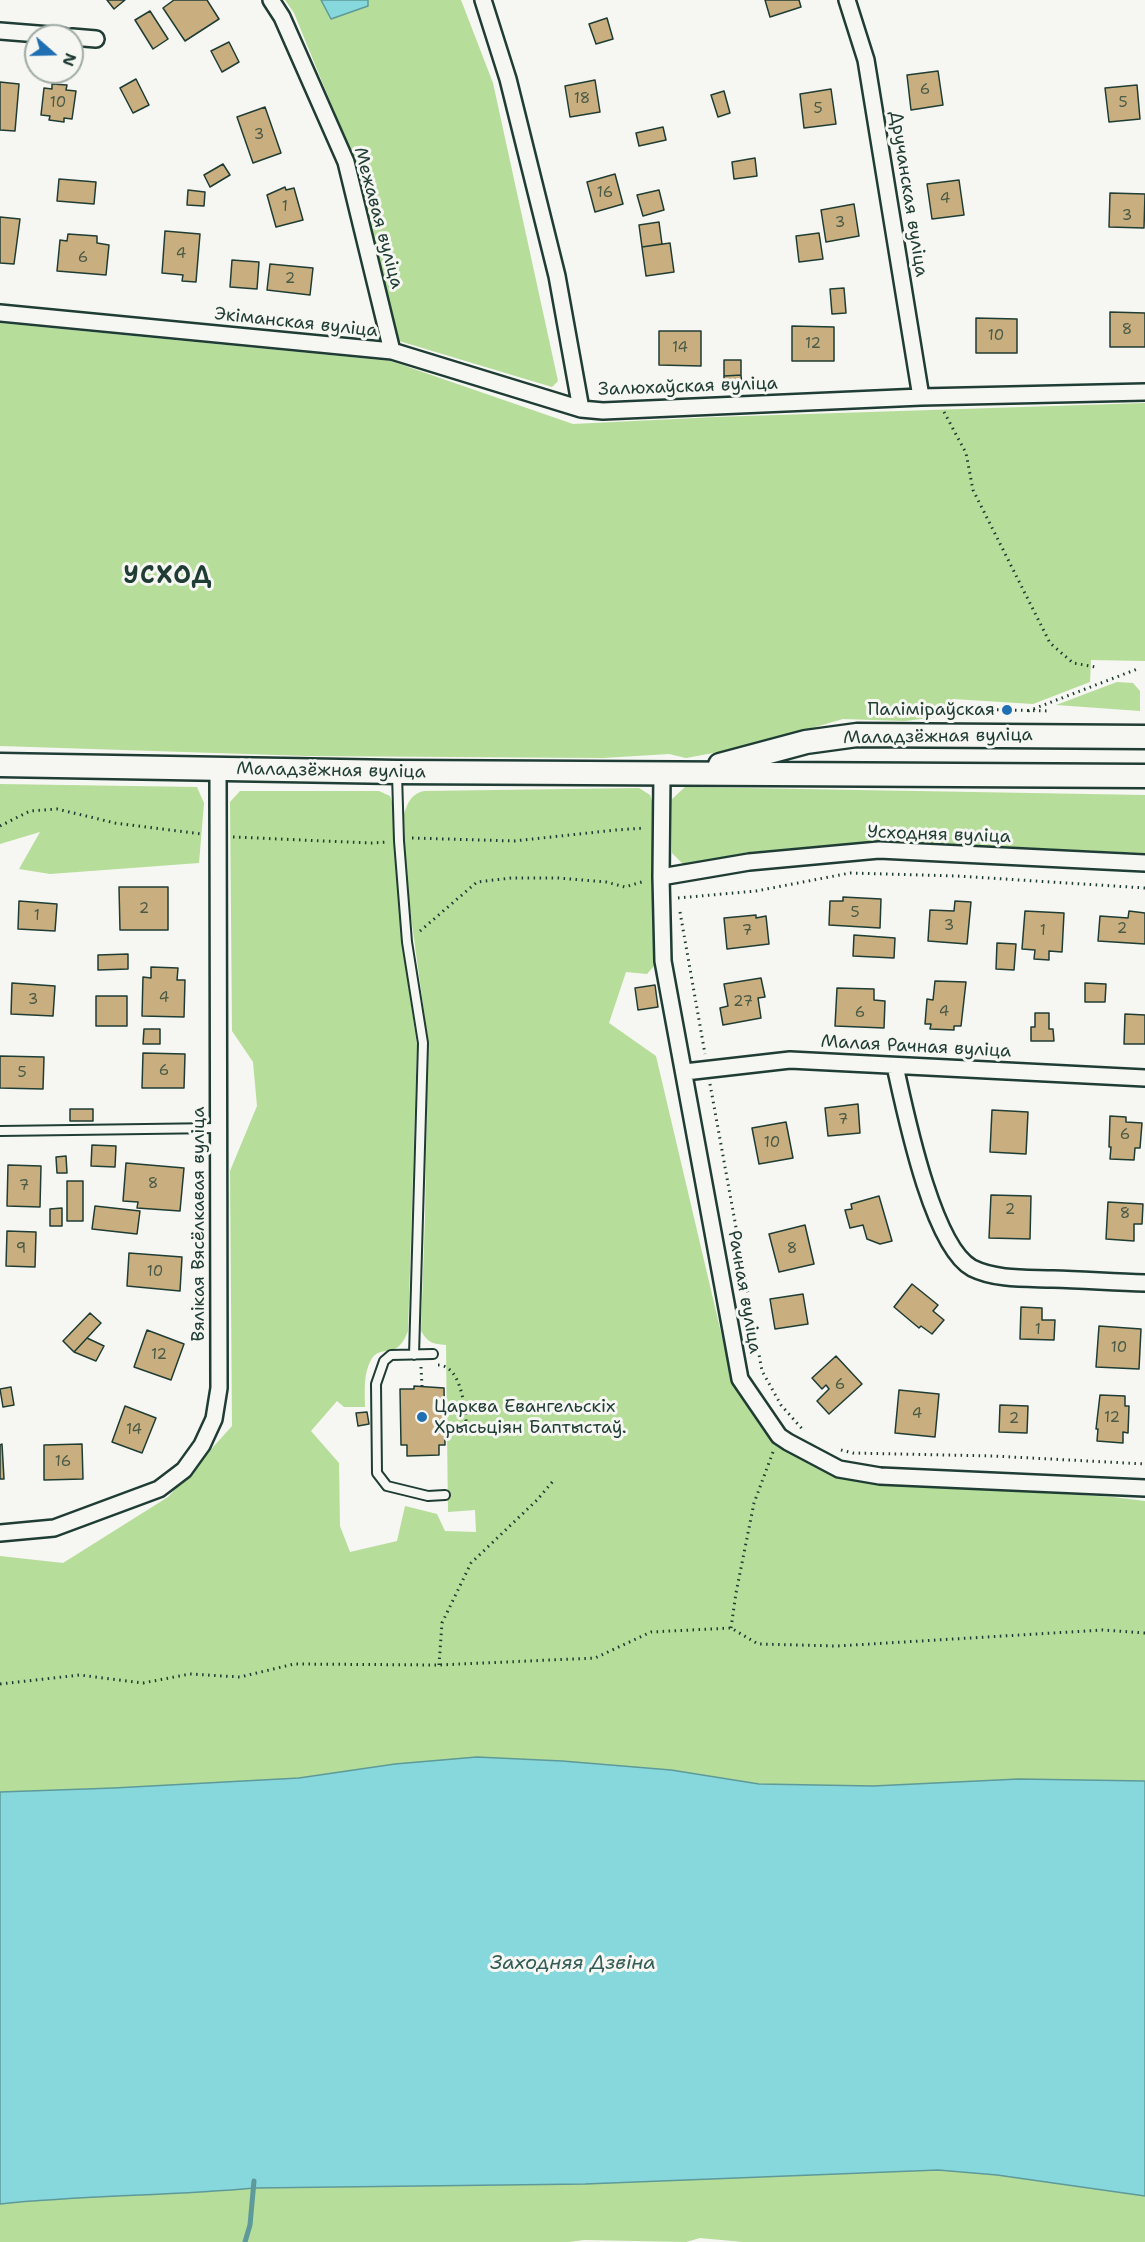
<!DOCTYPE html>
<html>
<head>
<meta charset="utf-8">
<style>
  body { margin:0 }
  #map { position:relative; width:1145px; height:2242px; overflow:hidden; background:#f6f6f2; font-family:"Shantell Sans",sans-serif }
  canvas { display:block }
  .north { position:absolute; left:24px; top:24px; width:60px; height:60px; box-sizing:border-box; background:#f6f6f2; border:2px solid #a0aca6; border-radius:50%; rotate:110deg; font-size:16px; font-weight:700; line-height:24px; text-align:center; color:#1f3d34 }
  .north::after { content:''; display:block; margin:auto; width:21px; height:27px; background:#1f6fb2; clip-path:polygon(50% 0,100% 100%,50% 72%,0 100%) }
</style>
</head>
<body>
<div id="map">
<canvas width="1145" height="2242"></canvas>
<div class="north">N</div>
</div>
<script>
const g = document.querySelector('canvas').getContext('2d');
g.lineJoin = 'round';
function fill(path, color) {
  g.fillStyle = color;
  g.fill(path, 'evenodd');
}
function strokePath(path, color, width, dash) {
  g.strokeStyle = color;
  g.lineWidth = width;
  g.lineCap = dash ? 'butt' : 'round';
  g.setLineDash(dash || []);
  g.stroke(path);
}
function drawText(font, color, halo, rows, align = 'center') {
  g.font = font + ' "Shantell Sans",sans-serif';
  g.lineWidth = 6;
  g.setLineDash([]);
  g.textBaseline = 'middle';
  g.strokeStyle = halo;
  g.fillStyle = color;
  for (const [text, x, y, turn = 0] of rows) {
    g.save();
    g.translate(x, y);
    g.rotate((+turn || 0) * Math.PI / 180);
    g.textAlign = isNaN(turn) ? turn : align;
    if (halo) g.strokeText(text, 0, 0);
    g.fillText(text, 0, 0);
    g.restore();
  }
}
fill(new Path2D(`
  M285 0H461L493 83 558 381 552 387 399 341 354 160 294 13Z
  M0 323 391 361 573 424 716 417 1145 403V661L1091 660 1090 682 1033 704 953 699 952 715 905 721 843 719 746 747 686 758 669 754 603 758 307 756 0 746Z
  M1117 682 1133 683 1140 691V711L1056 705Z
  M0 784 197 787 204 803 199 863 50 874 19 869 40 832 0 844Z
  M685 787 1145 795V853L878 841 749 852 684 865 672 853V799Z
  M639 788 650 795 654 807 651 874 655 965 647 974 626 972 609 1023 656 1056 734 1388 781 1445 879 1483 1113 1497 1145 1501V1781L1019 1779 873 1786 759 1784 671 1770 562 1761 477 1757 395 1764 299 1778 114 1788 0 1792V1556L63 1563 168 1497 232 1426 230 1171 257 1106 253 1062 232 1031 230 802 240 791H379L390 796 392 802 405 963 417 1045 408 1331C396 1363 381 1342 371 1360 363 1374 365 1392 365 1407H344L337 1401 311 1431 339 1463 340 1526 350 1552 397 1541 405 1506 437 1514 445 1531 476 1532 475 1510 448 1512 446 1345C433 1344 428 1343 421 1331L425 1217 428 1041 406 880 404 814C408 802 411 794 424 791Z
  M884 2170H938L997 2175 1145 2196V2242H743L700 2238 686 2242 584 2240 569 2242H0V2204C84 2195 169 2196 254 2188L585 2184Z`), '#b6dd99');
const water = new Path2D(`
  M321 0H368V6L331 19Z
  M477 1757 562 1761 671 1770 759 1784 873 1786 1019 1779 1145 1781V2196L997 2175 938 2170 585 2184 254 2188C169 2196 84 2195 0 2204V1792L114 1788 299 1778 395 1764Z`);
fill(water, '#87d8dd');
strokePath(water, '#5d9a99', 1.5);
strokePath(new Path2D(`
  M245 2242 250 2225 254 2181`), '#5d9a99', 5);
const building = new Path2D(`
  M107 0H125L114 9Z
  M174 0H207L219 19 185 41 163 8Z
  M765 0H799L801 7 770 17Z
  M150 11 168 39 153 49 135 20Z
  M607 18 613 39 596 44 589 24Z
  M229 42 239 62 222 72 211 51Z
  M938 71 943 105 911 110 907 75Z
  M136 79 149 105 133 113 120 88Z
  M595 80 600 112 570 117 565 86Z
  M0 82 19 84 15 131 0 130Z
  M52 84 67 85 66 90 76 91 72 119 64 118V122L49 120 50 116 41 115 44 88 52 89Z
  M1137 85 1140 119 1109 122 1105 88Z
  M831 89 836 124 804 128 800 94Z
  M724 91 730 113 718 117 711 95Z
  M265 107 281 153 253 163 237 117Z
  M663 127 666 140 639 146 636 133Z
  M755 158 757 176 734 179 732 162Z
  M223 164 230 175 210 187 204 175Z
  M615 174 623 204 595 212 587 182Z
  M59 179 96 182 94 204 57 201Z
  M959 180 964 215 932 219 927 184Z
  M285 187 286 190 294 188 303 220 276 227 267 195Z
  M188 190 205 192 204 206 187 205Z
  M659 190 664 210 643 216 637 195Z
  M1110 193 1145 194 1144 228 1109 227Z
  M854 204 859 236 826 242 821 210Z
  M0 217 20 219 14 264 0 263Z
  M659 222 662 244 642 247 639 225Z
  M165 231 200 234 196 282 182 281 183 275 162 273Z
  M819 233 823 259 799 262 796 236Z
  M68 234 97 236V243L109 245 106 275 57 271 60 240 67 241Z
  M670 243 674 272 646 276 642 247Z
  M232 260 259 262 257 289 230 287Z
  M270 264 313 268 310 295 267 290Z
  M844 288 846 313 832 314 830 289Z
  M1110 312 1145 313V347H1110Z
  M976 318 1017 319V353H976Z
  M792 326 834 327V361H792Z
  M659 331H701V366L659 365Z
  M724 360H741V375L724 376Z
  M741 375 742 386H724V376Z
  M119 887H168V930H120Z
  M843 897 881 899 880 928 829 925 830 901H843Z
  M19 901 57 904 55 931 18 929Z
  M955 901 971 902 967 944 928 941 930 910 954 911Z
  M1025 911 1064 913 1062 952 1049 951V960L1034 959 1035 950 1022 949Z
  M1129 911 1145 913V944L1098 941 1100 916 1128 918Z
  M756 915V918L766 916 769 944 727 949 724 918Z
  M854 935 895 938 894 958 853 956Z
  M997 943 1016 944 1014 970 996 969Z
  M128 954V969L98 970V955Z
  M151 967 178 968 177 980H185L184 1017 142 1016 143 977 151 978Z
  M761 978 765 997 758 998 761 1018 723 1025 720 1008 728 1006 724 984Z
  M935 981 966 982 961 1026H954V1030L930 1029 931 1024H925L927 999 933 1000Z
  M12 983 55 986 53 1016 11 1014Z
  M1085 983 1106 984 1105 1002H1085Z
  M655 985 658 1007 638 1010 635 988Z
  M837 988 874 989V1000L885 1001 884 1028 835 1026Z
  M96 996H127V1026H96Z
  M1035 1013H1049V1029H1053L1054 1041H1031V1027H1035Z
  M1125 1014 1145 1015V1044H1124Z
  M144 1029H160V1044H143Z
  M143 1053 185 1054 184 1088H142Z
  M0 1056 44 1057 43 1089 0 1088Z
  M858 1104 860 1133 828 1136 825 1108Z
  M70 1109H93V1121H70Z
  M992 1110 1028 1112 1026 1154 990 1152Z
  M1110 1116 1126 1117V1122L1142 1123 1140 1148H1135L1134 1160 1110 1159 1111 1147H1109Z
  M786 1122 793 1158 759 1164 752 1128Z
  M92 1145 116 1146 115 1167 91 1166Z
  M66 1156 67 1173H57L56 1157Z
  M126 1163 184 1168 180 1211 137 1208 138 1202 123 1201Z
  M8 1165 41 1166 40 1207 7 1206Z
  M67 1181H83V1221H67Z
  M991 1195 1031 1196 1030 1239 989 1238Z
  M879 1196 892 1241 880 1244 867 1239 863 1225 850 1228 845 1210 852 1209 851 1204Z
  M1108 1202 1143 1204 1142 1224H1134V1241L1106 1239Z
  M95 1206 140 1211 137 1234 92 1229Z
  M62 1208V1226H50V1209Z
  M805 1225 814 1264 779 1272 769 1234Z
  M7 1231 36 1232 35 1267 6 1266Z
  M129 1253 182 1257 180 1291 127 1286Z
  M912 1284 938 1305 933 1311 944 1320 932 1334 921 1326 919 1328 894 1307Z
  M803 1294 808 1324 775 1329 770 1299Z
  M1021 1307 1042 1308V1320H1055L1054 1340 1020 1339Z
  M90 1313 101 1323 74 1352 63 1341Z
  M1099 1326 1141 1329 1139 1369 1096 1367Z
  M147 1330 184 1344 171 1380 134 1367Z
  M87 1338 104 1346 96 1361 74 1352Z
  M836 1356 862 1384 829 1414 817 1401 829 1389 826 1385 822 1389 812 1378Z
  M414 1386 444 1388 445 1445H439V1455L407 1456V1445H401L400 1389H414Z
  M11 1387 14 1405 3 1407 0 1389Z
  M899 1390 939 1394 935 1437 895 1433Z
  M1100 1395 1125 1396V1406H1129L1128 1433 1123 1432V1443L1097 1441 1098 1429H1096Z
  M1000 1405 1028 1406 1027 1433 999 1432Z
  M125 1406 156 1418 142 1453 112 1442Z
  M367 1412 369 1424 358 1426 356 1413Z
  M2 1444 4 1479H0V1445Z
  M82 1444 83 1479 44 1480V1445Z`);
fill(building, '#c9af7f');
strokePath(building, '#1f3d34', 1.5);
const service = new Path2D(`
  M397 774 399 841 407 942 423 1043 414 1355
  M0 1131 218 1128
  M433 1354 391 1355 384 1361 376 1384 377 1473 387 1486 428 1496 445 1495`);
const minor = new Path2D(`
  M271 0 282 17 346 162 392 351
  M483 0 508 79 557 276 581 409 603 411 921 397 1145 392
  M847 0 866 60 921 397
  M0 31 63 36
  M72 37 96 39
  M0 313 392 351 581 409
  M662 773 661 877 663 961 740 1379 779 1436 788 1442 839 1469 880 1476 1145 1488
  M661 877 749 862 879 850 1145 863
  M895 1066C905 1111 932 1246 972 1268 996 1280 1028 1278 1053 1279 1084 1280 1114 1282 1145 1283
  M685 1072 790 1060 1145 1078
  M0 1533 54 1528 159 1489 184 1470 202 1445 214 1419 219 1388 218 770`);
const secondary = new Path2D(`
  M0 765 397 772 1145 776
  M720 765 806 742 857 735 1145 737`);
strokePath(service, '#1f3d34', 12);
strokePath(minor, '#1f3d34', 20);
strokePath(secondary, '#1f3d34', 27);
strokePath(new Path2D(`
  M944 412 966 453 973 490 1050 643 1073 663 1096 667
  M961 709 1051 711
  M1028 711 1140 668
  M0 826 30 811 57 809 115 823 202 834
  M233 837 371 843 388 842
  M412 838 514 841 616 830 645 828
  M678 898 756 891 850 873 957 876 1145 888
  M680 912 705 1054
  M420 931 477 882 511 878H558L606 882 625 887 645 881
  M710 1084 762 1371 781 1405 804 1431
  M438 1365C463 1366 465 1412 467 1431
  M421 1367 422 1386
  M841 1450 853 1453 993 1456 1145 1464
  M731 1628 736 1593 754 1503 773 1452
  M439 1665 442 1623 471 1563 537 1500 554 1480
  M0 1684 80 1675 143 1683 190 1674 240 1677 294 1664 439 1665 595 1658 651 1632 731 1628 758 1644 837 1646 1103 1630 1145 1633`), '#1f3d34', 3, [1.5, 4.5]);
strokePath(service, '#f6f6f2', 8);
strokePath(minor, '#f6f6f2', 15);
strokePath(secondary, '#f6f6f2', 22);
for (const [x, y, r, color] of [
  [1007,710,6,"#1f6fb2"],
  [422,1417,6,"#1f6fb2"]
]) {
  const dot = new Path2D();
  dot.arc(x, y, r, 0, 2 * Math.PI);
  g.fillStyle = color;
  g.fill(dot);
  strokePath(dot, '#f6f6f2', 2);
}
drawText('15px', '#4a5a47', null, [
  ["6",925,90],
  ["18",582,99],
  ["10",58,103],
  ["5",1123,103],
  ["5",818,109],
  ["3",259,135],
  ["16",605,193],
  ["4",945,199],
  ["1",285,207],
  ["3",1127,216],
  ["3",840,223],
  ["4",181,254],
  ["6",83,258],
  ["2",290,279],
  ["8",1127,330],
  ["10",996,336],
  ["12",813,344],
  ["14",680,348],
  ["2",144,909],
  ["5",855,913],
  ["1",37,916],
  ["3",949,926],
  ["2",1122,929],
  ["7",747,931],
  ["1",1043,931],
  ["4",164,998],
  ["3",33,1000],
  ["27",743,1002],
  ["4",944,1012],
  ["6",860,1013],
  ["6",164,1071],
  ["5",22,1073],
  ["7",843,1120],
  ["6",1125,1135],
  ["10",772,1143],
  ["8",153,1184],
  ["7",24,1186],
  ["2",1010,1210],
  ["8",1125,1214],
  ["9",21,1249],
  ["8",792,1249],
  ["10",155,1272],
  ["1",1038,1330],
  ["10",1119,1348],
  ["12",159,1355],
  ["6",840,1385],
  ["4",917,1414],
  ["12",1112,1418],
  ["2",1014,1419],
  ["14",134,1430],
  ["16",63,1462]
]);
drawText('18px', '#1f3d34', '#f6f6f2', [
  ["Дручанская вуліца",908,194,81],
  ["Межавая вуліца",378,218,75],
  ["Экіманская вуліца",296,323,6],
  ["Залюхаўская вуліца",688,387,-2],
  ["Маладзёжная вуліца",938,737,-1],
  ["Маладзёжная вуліца",331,771,1],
  ["Усходняя вуліца",939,835,2],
  ["Малая Рачная вуліца",916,1047,3],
  ["Вялікая Вясёлкавая вуліца",199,1224,-90],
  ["Рачная вуліца",744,1292,80]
]);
drawText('18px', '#1f3d34', '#f6f6f2', [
  ["Паліміраўская",995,710],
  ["Царква Евангельскіх",434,1407,"left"],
  ["Хрысьціян Баптыстаў.",434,1428,"left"]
], 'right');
drawText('italic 20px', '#345c56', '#f6f6f2', [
  ["Заходняя Дзвіна",573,1964]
]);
g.letterSpacing = '1.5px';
drawText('bold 24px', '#1f3d34', '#f6f6f2', [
  ["УСХОД",168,577]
]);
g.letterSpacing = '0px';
</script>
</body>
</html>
